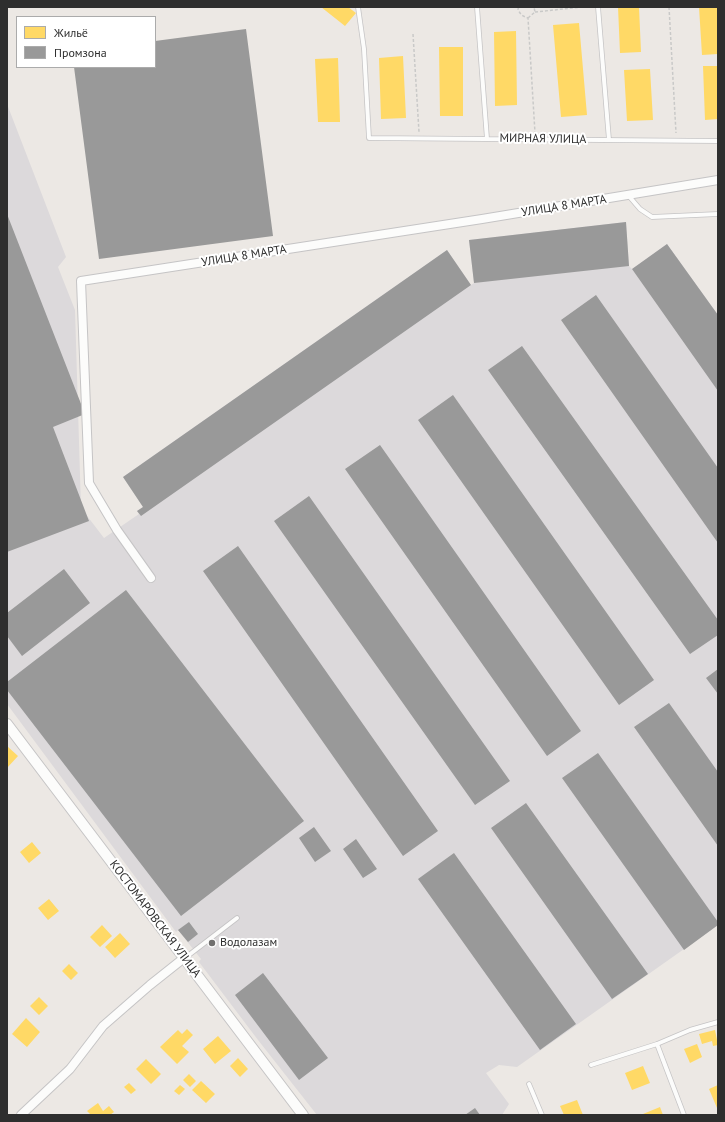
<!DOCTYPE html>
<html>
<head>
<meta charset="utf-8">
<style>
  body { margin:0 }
  #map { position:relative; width:725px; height:1122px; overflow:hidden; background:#ece8e4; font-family:"PT Sans",sans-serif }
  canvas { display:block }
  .frame { position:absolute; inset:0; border:8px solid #2e2e2e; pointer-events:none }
  .legend { position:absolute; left:16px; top:16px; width:140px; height:52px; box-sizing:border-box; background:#fff; border:1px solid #ababab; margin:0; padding:5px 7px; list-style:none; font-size:12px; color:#2e2e2e }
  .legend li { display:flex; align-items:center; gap:8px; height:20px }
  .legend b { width:20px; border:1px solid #ababab }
</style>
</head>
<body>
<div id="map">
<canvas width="725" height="1122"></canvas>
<div class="frame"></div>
<ul class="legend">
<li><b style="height:11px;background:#ffd966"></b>Жильё</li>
<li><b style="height:11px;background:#999"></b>Промзона</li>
</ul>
</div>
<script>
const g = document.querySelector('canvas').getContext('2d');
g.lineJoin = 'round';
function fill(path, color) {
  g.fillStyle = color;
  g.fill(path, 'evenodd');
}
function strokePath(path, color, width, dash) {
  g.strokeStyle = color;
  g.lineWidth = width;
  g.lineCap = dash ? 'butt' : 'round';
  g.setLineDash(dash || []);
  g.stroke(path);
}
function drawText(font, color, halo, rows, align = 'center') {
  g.font = font + ' "PT Sans",sans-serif';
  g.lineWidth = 4;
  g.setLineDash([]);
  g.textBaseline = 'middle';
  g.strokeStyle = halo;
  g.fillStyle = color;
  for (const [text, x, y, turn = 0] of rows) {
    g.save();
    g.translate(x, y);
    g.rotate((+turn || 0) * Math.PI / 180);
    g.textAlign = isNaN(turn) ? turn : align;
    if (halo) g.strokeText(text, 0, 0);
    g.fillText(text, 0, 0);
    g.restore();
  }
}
fill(new Path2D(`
  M7 104 66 257 58 267 75 310 81 508 104 538 139 514 137 511 143 507 123 477 447 250 471 285 474 283 469 240 626 222 629 266 632 269 667 244 718 315V465L717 466 718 468V925L517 1067 499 1065 486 1073 509 1104 502 1115H317L258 1040 199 962 201 959 178 930 176 932 7 704Z`), '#dcd9db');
fill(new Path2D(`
  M321 7H348L356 13 345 26Z
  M618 7H639L641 52 620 53Z
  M699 7H718V54L702 55Z
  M579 23 587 115 561 117 553 25Z
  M516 31 517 105 495 106 494 32Z
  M439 47H463V116H440Z
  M403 56 406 118 381 119 379 58Z
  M338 58 340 122H318L315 59Z
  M703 66H718V119L705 120Z
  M650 69 653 120 627 121 624 70Z
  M7 746 18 756 7 768Z
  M32 842 41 853 29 863 20 852Z
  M49 899 59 911 48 920 38 908Z
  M102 925 112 936 100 947 90 937Z
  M120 933 130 944 115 958 105 947Z
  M69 964 78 973 71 980 62 971Z
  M39 997 48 1006 39 1015 30 1006Z
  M26 1018 40 1032 27 1047 12 1034Z
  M187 1029 193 1035 182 1046 189 1052 177 1064 160 1047 178 1030 182 1034Z
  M715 1030 718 1045 713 1046 712 1041 702 1044 699 1034Z
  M218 1036 231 1051 215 1064 203 1049Z
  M697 1044 702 1057 690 1063 684 1049Z
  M238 1058 248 1069 240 1077 230 1066Z
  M146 1059 161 1074 151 1084 136 1069Z
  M643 1066 650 1083 632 1090 625 1073Z
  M189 1074 196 1081 190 1087 183 1080Z
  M201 1081 215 1094 206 1103 192 1090Z
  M129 1083 136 1090 131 1094 124 1087Z
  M180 1085 185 1089 179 1095 174 1091Z
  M718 1085V1107L717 1108 709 1089Z
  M577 1100 583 1115H564L560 1106Z
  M98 1103 103 1111 109 1106 114 1112 110 1115H91L87 1111Z
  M660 1107 663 1115H643V1114Z`), '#ffd966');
fill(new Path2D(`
  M246 29 273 236 99 259 74 67H155V41Z
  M7 214 85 414 53 427 89 521 7 552Z
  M626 222 629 266 474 283 469 240Z
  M667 244 718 315V391L632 269Z
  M447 250 471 285 141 516 137 511 143 507 123 477Z
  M596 295 718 468V543L561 320Z
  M522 346 718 620V635L690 654 488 370Z
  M453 395 654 680 619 705 418 420Z
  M380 445 581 731 547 756 345 469Z
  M309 496 510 781 475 805 274 521Z
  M238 546 438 831 403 856 203 571Z
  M64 569 90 603 22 656 7 636V613Z
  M126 590 304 821 181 916 7 690V682Z
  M718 669V694L706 678Z
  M669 703 718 772V846L634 727Z
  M598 753 718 922V925L684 950 562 778Z
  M526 803 648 974 612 999 491 828Z
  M314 827 331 851 315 862 299 838Z
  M356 839 377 869 363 878 343 849Z
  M454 853 576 1024 540 1050 418 879Z
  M189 922 198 934 188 942 178 930Z
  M263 973 328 1058 299 1080 235 995Z
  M475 1108 480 1115H465Z`), '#999');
const service = new Path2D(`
  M358 7 364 49 369 138 718 141
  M477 7 487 139
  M598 7 609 140
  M628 195 640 209 652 217 718 214
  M185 958 237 918
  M657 1044 690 1030 718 1022
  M591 1065 657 1044 684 1115
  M529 1084 542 1115`);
const minor = new Path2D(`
  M151 578 117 530 89 483 81 281 482 219 718 180
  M21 1115 70 1069 103 1026 150 985 184 958`);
const tertiary = new Path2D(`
  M7 724 303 1115`);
strokePath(service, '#c5c4c5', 5.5);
strokePath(minor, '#c5c4c5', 10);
strokePath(tertiary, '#c5c4c5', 12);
strokePath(new Path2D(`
  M519 7 518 9C520 14 522 16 528 18L535 133
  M669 7 676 133
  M535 12 582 7
  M528 18 535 12 534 7
  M413 34 419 132`), '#c9c9c8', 1.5, [3, 2]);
strokePath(service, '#fcfcfb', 4);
strokePath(minor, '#fcfcfb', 8);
strokePath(tertiary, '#fcfcfb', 10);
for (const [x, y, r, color] of [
  [212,943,4,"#706f6e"]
]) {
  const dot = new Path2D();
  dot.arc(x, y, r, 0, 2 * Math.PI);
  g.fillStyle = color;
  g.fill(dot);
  strokePath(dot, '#fff', 1.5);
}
drawText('12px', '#2e2e2e', '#fff', [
  ["МИРНАЯ УЛИЦА",543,139,1],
  ["УЛИЦА 8 МАРТА",564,206,-9],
  ["УЛИЦА 8 МАРТА",244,256,-9],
  ["КОСТОМАРОВСКАЯ УЛИЦА",155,919,53]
]);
drawText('12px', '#2e2e2e', '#fff', [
  ["Водолазам",220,943]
], 'left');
</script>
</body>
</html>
